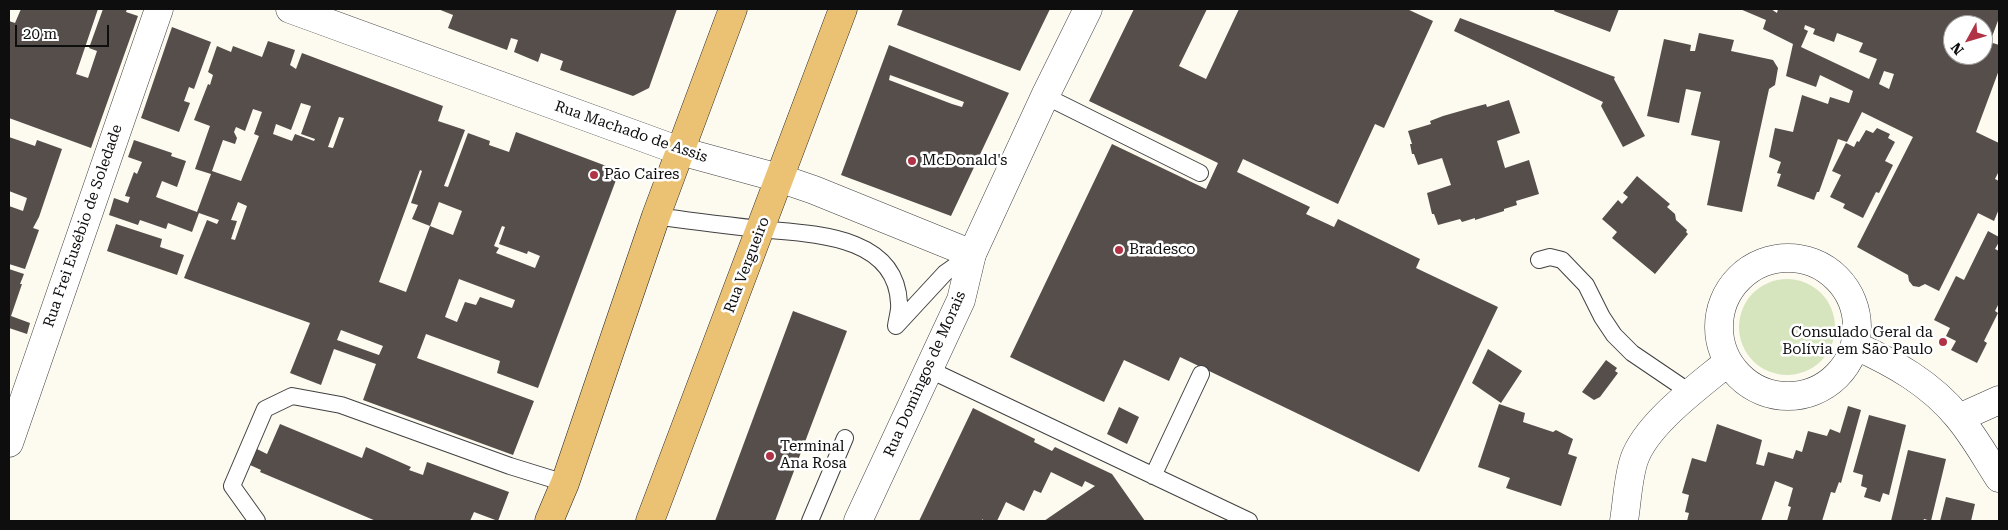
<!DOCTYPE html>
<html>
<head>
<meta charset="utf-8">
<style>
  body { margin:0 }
  #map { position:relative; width:2008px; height:530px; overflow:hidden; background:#fdfaf0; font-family:"Roboto Serif",serif }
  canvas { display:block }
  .frame { position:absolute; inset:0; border:10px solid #0e0e0e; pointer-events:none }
  .north { position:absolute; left:1943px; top:15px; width:50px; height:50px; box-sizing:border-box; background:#fff; border:1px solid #9f9f9f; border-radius:50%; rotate:231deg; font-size:14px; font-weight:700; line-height:20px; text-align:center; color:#0e0e0e }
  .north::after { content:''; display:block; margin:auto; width:18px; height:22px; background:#b03346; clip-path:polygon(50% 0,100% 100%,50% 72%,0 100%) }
  .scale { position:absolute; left:15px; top:25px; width:94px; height:22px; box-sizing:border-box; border:2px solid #0e0e0e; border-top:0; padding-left:6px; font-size:15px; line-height:18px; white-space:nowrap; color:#0e0e0e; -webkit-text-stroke:4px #fff; paint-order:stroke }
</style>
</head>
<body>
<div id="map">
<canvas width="2008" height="530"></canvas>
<div class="frame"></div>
<div class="north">N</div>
<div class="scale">20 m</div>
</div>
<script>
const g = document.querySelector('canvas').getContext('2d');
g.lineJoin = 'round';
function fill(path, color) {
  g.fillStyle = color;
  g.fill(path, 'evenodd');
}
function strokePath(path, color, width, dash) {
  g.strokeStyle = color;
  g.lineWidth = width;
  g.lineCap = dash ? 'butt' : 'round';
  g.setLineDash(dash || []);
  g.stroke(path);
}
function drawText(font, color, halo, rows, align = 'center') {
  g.font = font + ' "Roboto Serif",serif';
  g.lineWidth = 5;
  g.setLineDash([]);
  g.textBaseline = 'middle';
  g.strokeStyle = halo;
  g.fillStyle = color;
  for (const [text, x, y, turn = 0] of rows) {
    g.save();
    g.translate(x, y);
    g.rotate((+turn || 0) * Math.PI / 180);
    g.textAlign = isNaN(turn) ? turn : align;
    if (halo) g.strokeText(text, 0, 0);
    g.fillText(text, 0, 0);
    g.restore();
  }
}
fill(new Path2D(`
  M1739 327a48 48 0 1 1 96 0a48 48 0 1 1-96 0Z`), '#d6e5bd');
fill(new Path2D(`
  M21 9H98L76 74 88 78 97 51 89 48 103 9H127L126 12 138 16 91 148 9 118V21L15 23Z
  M438 9H677L649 88 633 96 560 70 563 61 541 53 538 62 514 52 518 40 511 38 507 50 448 28 453 15Z
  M903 9H1050L1020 71 897 25Z
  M1134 9H1207L1179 66 1206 79 1239 9H1407L1433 21 1384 128 1375 124 1338 204 1243 159 1237 172 1310 207 1306 214 1334 227 1338 219 1420 259 1416 268 1498 307 1419 472 1180 357 1169 381 1124 360 1104 402 1010 357 1112 144 1206 189 1218 163 1089 101Z
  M1555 9H1619L1610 32 1554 11Z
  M1740 9H1771L1777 13 1778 9H1999V18L1990 42 1999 45V70L1976 132 1999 143V171L1995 179 1999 181V209L1994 221 1978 213 1939 291 1925 284 1919 287 1913 286 1909 281 1908 275 1857 247 1913 137 1862 112 1847 142 1838 139 1819 192H1817L1814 200 1777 186 1781 174 1777 173 1781 162 1769 157 1775 128 1793 132 1802 95 1828 104 1830 97 1849 103 1853 91 1820 75 1816 87 1786 76 1793 44 1763 29 1766 20ZM1805 25 1815 29 1813 34 1834 42 1837 33 1863 43 1859 52 1877 59 1869 79 1801 47 1808 31 1804 29ZM1953 25H1983V55H1953ZM1884 71 1894 74 1889 89 1879 84Z
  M1460 18 1615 77 1614 79 1645 136 1623 147 1601 106 1603 102 1454 31Z
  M172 27 211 42 194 89 189 87 184 101 190 103 179 132 141 118Z
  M1699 33 1734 40 1731 51 1773 60 1778 68 1775 85 1769 89 1742 212 1707 205 1720 141 1691 135 1701 92 1686 89 1679 123 1647 116 1664 39 1691 45 1690 51H1695Z
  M268 41 295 50 290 65 296 69 302 53 443 106 438 121 465 130 444 186 448 187 468 133 490 141 489 145 509 152 516 132 609 167 616 180 538 388 497 373 500 361 426 334 417 358 534 401 513 455 363 400 376 364 334 349 321 385 290 373 310 323 184 278 207 220 217 224 219 220 199 213 192 232 168 223 166 229 140 220 138 225 109 215 114 198 128 203 130 197 125 196 134 172 137 174 142 162 128 157 134 140 172 153 171 156 186 161 177 187 162 181 156 197 197 212 211 174 195 169 210 126 194 120 208 84 210 85 213 75 208 72 217 46 231 52 233 46 262 57ZM301 103 311 106 301 134 315 139 314 141 295 134 292 141 273 134 276 124 291 130ZM253 109 262 112 254 134 259 136 241 181 212 171 223 140 235 144 237 138 234 132 236 127 245 131ZM339 117 344 118 333 148 328 147ZM420 170 422 171 411 203 418 205 412 219 430 226 439 202 462 211 453 235 430 226 406 292 379 282ZM238 202 247 206 235 240 231 239 237 221 231 220ZM502 226 505 227 499 244 527 254 528 251 540 256 535 268 496 253 499 248 494 246ZM459 279 515 300 512 308 480 297 476 305 465 302 457 322 445 317ZM341 330 383 346 379 355 337 340Z
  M889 45 1009 93 951 216 841 175ZM890 75 964 102 962 107 952 104 889 80Z
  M1509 100 1520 133 1497 141 1505 168 1529 160 1539 194 1516 201 1517 205 1504 209V211L1475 220V218L1462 222 1460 219 1438 225 1434 214H1432L1427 193 1451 185 1442 158 1418 165 1414 154H1412L1410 144H1412L1408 131 1431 124 1430 121 1443 116 1471 108 1486 104 1487 107Z
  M1877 128 1890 134 1888 138 1895 142 1885 161 1893 165 1879 193 1876 192 1863 218 1843 208 1845 204 1830 197 1841 175 1832 171 1846 143 1854 147 1857 141 1859 142 1866 130 1873 133Z
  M9 137 35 146 37 140 62 149 39 217 33 228 39 230 25 269 9 264V206L23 211 27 198 9 191Z
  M1637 176 1670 204 1667 207 1675 214 1676 220 1687 230 1686 232 1688 234 1655 274 1612 238 1617 232 1602 219 1618 200 1622 204 1628 197 1623 193Z
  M116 224 162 239 160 247 184 255 177 275 107 251Z
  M1988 231 1999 237V242L1995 249 1999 251V303L1995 311 1998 313 1984 341 1987 343 1977 363 1951 350 1956 341 1946 336 1950 328 1934 320 1956 276 1964 280Z
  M9 269 24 274 20 284H22L11 316 30 323 27 334 9 328Z
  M793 311 847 331 775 521H715Z
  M1488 349 1522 371 1501 403 1472 383Z
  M1606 360 1617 368 1615 371 1618 373 1600 397 1594 400 1582 392Z
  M1499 404 1525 413 1523 422 1553 432 1556 430 1573 439 1568 454 1577 457 1561 506 1506 488 1510 478 1478 467Z
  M1848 406 1861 410 1841 483 1839 482 1835 493 1831 492 1822 521H1787L1791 507 1788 506 1793 488 1775 481 1761 521H1687L1689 513 1685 512 1689 495 1682 493 1692 458 1706 462 1717 424 1762 440 1756 464 1764 466 1768 452 1793 459 1796 450 1802 452 1808 431 1827 436 1830 429 1840 433Z
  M1119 407 1139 417 1127 444 1107 434Z
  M973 408 1035 439 1034 442 1052 451 1055 447 1112 474 1145 521H1044L1095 486 1085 481 1082 487 1051 472 1041 493 1034 490 1024 511 1006 502 997 521H983V519L981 521H919Z
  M1869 415 1906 425 1889 495 1883 493 1880 502 1864 497 1867 488 1861 486 1863 475 1853 472Z
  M280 424 362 458 366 447 411 467 409 470 423 475 427 462 509 492 498 521 474 512 470 521H376L260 472 261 470 250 465 257 449 267 454Z
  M1908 450 1946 459 1931 521 1924 519 1923 521H1891Z
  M1946 497 1975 504 1971 521H1940Z`), '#554e4b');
const service = new Path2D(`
  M1045 96 1200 173
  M656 216C690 221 724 225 759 229 808 234 896 233 899 303 900 310 897 318 896 326
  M1539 260 1550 257 1562 260 1586 285 1602 317 1614 335 1632 353 1691 393
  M896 326 945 273 972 254
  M928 369 1249 521
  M1153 476 1201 374
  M257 521 232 486 265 409 292 396 341 405 510 466 565 483
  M810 521 845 438`);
const minor = new Path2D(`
  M290 9 680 151 779 178 814 190 972 254
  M1719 327a69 69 0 1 1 138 0a69 69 0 1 1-138 0Z
  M1856 346C1894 363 1931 384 1958 417 1974 436 1986 458 1999 478
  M1959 418 1999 400
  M9 443 159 9
  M1624 521C1627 502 1628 478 1634 460 1646 424 1699 386 1728 362`);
const tertiary = new Path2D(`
  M858 521 961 300 972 254 1045 96 1088 9`);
const primary = new Path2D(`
  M549 521 565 483 656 216 733 9
  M650 521 843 9`);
strokePath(service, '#414141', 18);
strokePath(minor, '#414141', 29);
strokePath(tertiary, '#414141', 29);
strokePath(primary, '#1f1f1f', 29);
strokePath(service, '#fff', 16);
strokePath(minor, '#fff', 28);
strokePath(tertiary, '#fff', 28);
strokePath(primary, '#ebc273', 28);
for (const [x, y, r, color] of [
  [912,161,5,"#b03346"],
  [594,175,5,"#b03346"],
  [1119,250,5,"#b03346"],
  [1943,342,5,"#b03346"],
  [770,456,5,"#b03346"]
]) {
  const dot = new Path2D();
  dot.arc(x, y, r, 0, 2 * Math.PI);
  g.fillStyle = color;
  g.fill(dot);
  strokePath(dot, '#fff', 2);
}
drawText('15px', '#0e0e0e', '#fff', [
  ["Rua Machado de Assis",631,132,19],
  ["Rua Frei Eusébio de Soledade",83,226,-71],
  ["Rua Vergueiro",747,265,-69],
  ["Rua Domingos de Morais",925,374,-66]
]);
drawText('15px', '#0e0e0e', '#fff', [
  ["McDonald's",922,161],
  ["Pão Caires",604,175],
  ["Bradesco",1129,250],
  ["Consulado Geral da",1933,333,"right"],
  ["Bolívia em São Paulo",1933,350,"right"],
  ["Terminal",780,447],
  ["Ana Rosa",780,464]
], 'left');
</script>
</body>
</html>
